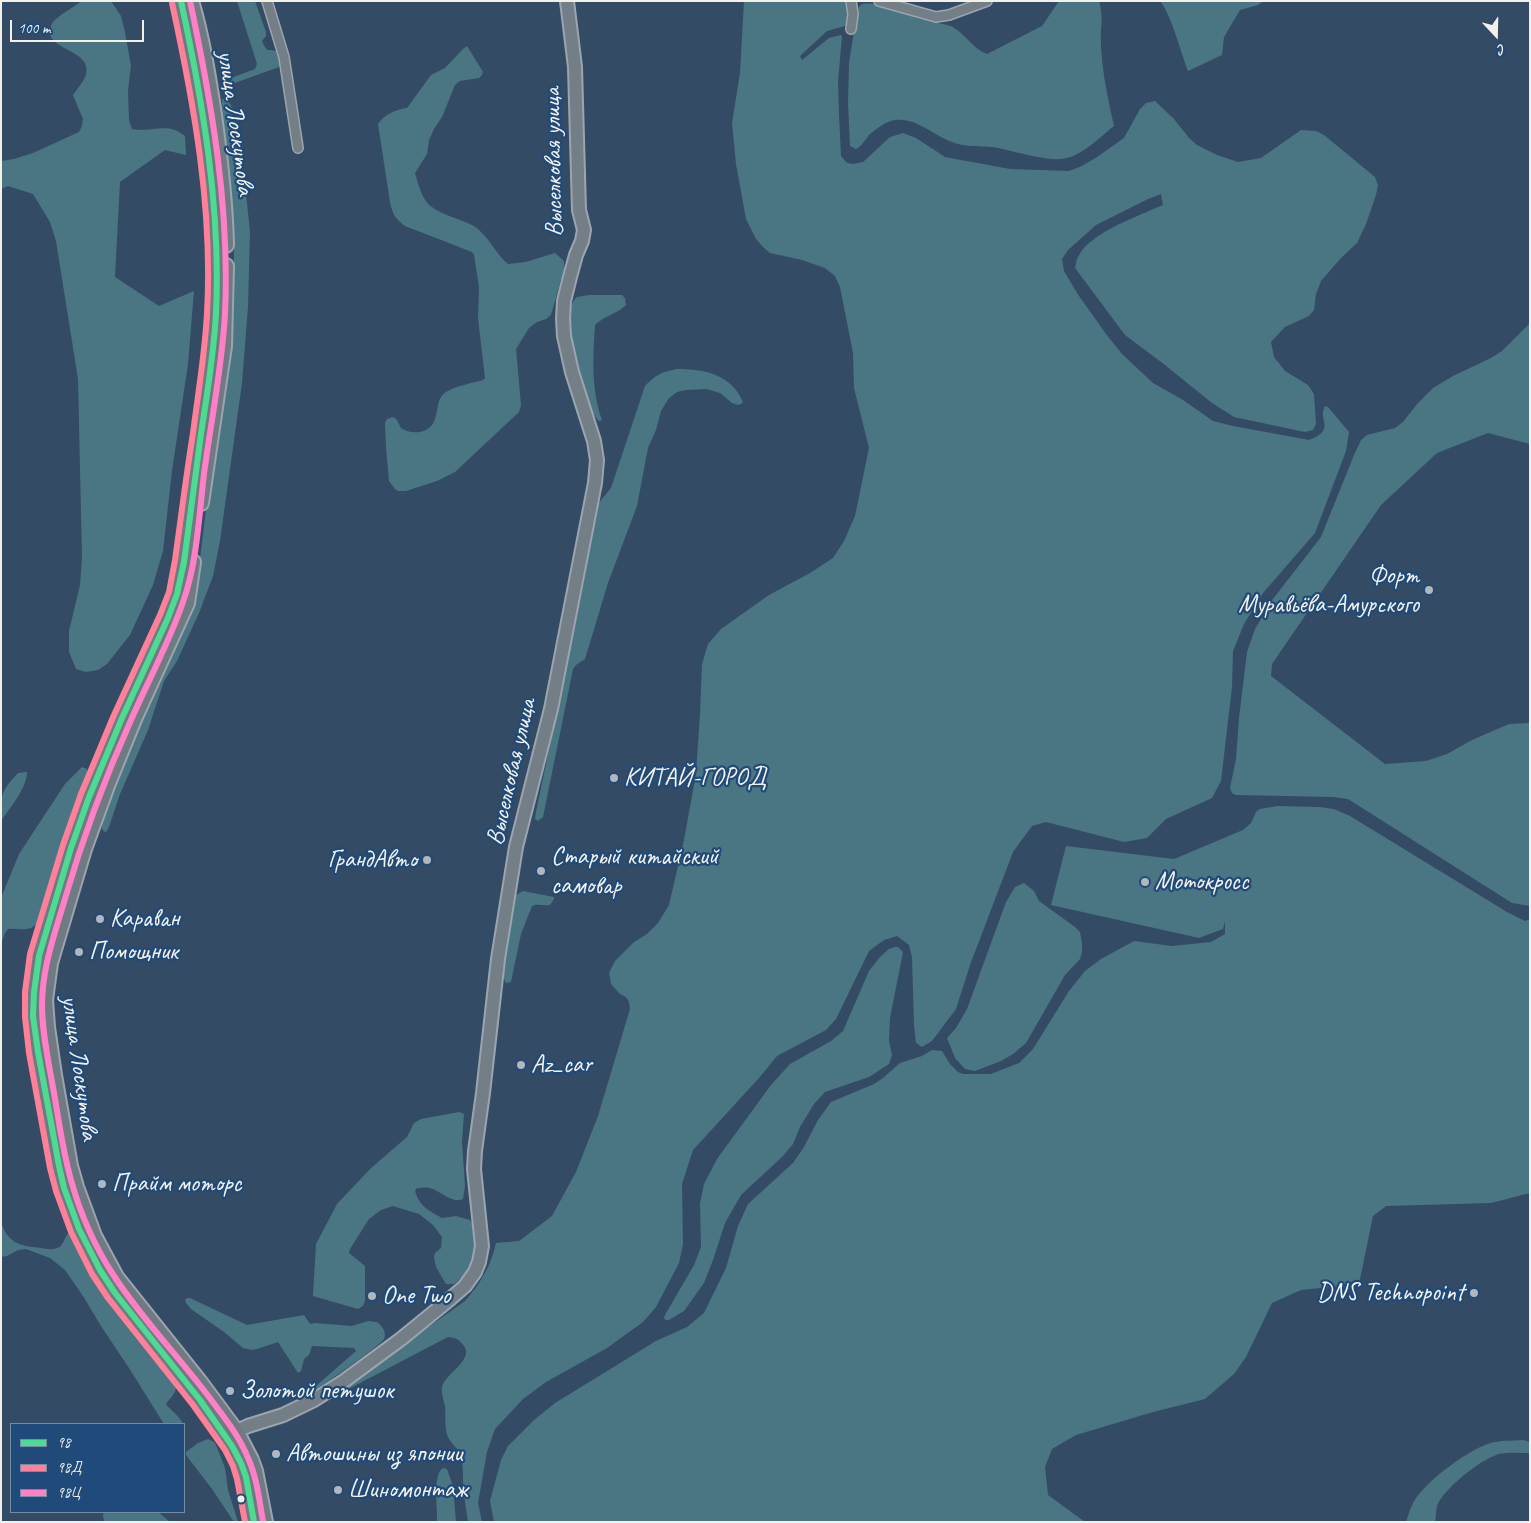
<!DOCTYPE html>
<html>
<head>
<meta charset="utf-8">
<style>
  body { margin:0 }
  #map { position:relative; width:1531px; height:1523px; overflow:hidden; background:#344b65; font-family:Caveat,sans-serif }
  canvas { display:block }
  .frame { position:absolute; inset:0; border:2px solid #f4f1e8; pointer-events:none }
  .legend { position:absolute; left:10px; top:1423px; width:175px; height:90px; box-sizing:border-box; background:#1f4a7a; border:1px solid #748da6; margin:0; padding:6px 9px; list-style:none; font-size:15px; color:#f4f1e8 }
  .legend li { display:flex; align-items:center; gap:10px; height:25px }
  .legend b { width:25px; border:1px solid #748da6 }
  .north { position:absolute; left:1471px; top:10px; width:50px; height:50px; -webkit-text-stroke:4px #1f4a7a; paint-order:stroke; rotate:159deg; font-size:14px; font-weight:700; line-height:20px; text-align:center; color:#f4f1e8 }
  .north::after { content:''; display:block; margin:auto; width:18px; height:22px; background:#f4f1e8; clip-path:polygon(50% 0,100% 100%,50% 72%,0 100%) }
  .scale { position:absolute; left:10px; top:20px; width:134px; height:22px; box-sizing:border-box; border:2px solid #f4f1e8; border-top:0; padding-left:6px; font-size:15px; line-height:18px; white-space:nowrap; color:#f4f1e8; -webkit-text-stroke:4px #1f4a7a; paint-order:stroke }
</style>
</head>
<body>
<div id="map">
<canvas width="1531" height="1523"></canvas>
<div class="frame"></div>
<ul class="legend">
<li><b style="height:6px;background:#4ddb92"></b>98</li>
<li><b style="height:6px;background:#ff8098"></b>98Д</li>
<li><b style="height:6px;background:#ff80c5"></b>98Ц</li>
</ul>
<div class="north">С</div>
<div class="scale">100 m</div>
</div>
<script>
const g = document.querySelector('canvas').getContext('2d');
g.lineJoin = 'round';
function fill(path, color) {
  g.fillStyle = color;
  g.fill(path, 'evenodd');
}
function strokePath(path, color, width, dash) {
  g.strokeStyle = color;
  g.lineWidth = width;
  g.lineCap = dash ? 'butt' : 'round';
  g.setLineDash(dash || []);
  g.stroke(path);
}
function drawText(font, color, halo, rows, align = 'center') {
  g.font = font + ' Caveat,sans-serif';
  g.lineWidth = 4.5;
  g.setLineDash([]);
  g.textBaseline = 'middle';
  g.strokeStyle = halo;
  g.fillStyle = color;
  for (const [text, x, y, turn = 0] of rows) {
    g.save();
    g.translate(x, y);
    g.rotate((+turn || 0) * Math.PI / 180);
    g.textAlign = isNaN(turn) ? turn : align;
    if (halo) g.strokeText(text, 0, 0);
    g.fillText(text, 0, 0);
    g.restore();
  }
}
fill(new Path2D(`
  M82 1H111L121 16 125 32 131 66 128 90 129 120 132 129C153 133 167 121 185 136L186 155 165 150 120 182 115 277 159 306 194 291 188 364 172 471 163 551 153 585 130 635 107 664 98 670 86 672 76 669 69 652V631L80 585 82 557 78 379 56 241 50 222 33 194 8 186 1 189V161L14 159 33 153 79 132 82 126 83 119 73 95C77 89 84 81 86 75 93 49 46 51 50 29 51 25 53 21 56 19 64 12 74 7 82 1Z
  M237 1H255L266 32V36L262 41C268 55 267 47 278 52L281 63 279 67 232 84 229 82 231 78 255 69 257 64Z
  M744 1H849L848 25 827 31 800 56 802 60 829 38 841 35 842 36 838 82 839 115 841 156 847 163 853 164 863 162 890 137 903 133 916 138 945 157 1010 169 1069 171 1082 166 1097 157 1124 138 1140 109 1146 103 1155 101 1174 119 1189 138 1197 145 1217 155 1238 162 1261 158 1301 130 1316 131 1324 135 1375 177 1378 185 1376 195 1366 224 1357 243 1341 258 1321 281 1316 294 1314 310 1309 316 1285 327 1271 342 1274 357 1285 371 1308 385 1314 394 1316 424 1313 430 1305 432 1234 417 1212 403 1165 365 1125 335 1075 268C1076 265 1076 260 1078 257 1090 232 1139 216 1163 205L1161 194 1148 199 1096 225 1068 250 1062 259 1064 271 1077 293 1106 334 1122 354 1153 383 1183 400 1213 421 1233 426 1309 440C1337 429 1317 421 1325 406L1328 407 1349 432 1346 451 1315 533 1263 593 1244 624 1233 651 1232 687 1221 781 1212 798 1166 819 1147 838 1124 842 1046 822 1032 826 1013 852 970 965 956 1009 932 1041 922 1047 916 1043 914 1026 912 957 909 945 897 936 884 940 869 951 836 1019 826 1030 777 1056 759 1078 693 1150 682 1184 683 1244 679 1263 656 1307 643 1322 607 1348 546 1382 523 1399 495 1429 487 1452 478 1503 482 1522H468C466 1509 464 1496 463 1483 463 1474 463 1465 461 1456 459 1449 451 1444 448 1437 444 1427 446 1417 445 1406 444 1401 441 1393 442 1387 445 1374 474 1360 464 1346 459 1339 456 1338 448 1337L337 1395 335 1393 465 1301C480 1284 491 1266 496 1243L519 1241 552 1216 576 1172 598 1116 630 1009 629 1002 626 997 620 994 611 984 609 973 615 961 634 942 647 934 658 923 669 905 684 840 696 774 700 714 702 664 708 644 721 629 769 595 810 573 833 558 844 541 855 516 869 448 854 388 853 353 840 287 835 276 825 268 802 260 770 253 764 248 756 239 746 219 736 164 732 123 740 73Z
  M1059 1H1099C1104 19 1100 27 1101 44 1102 72 1108 99 1114 126 1100 137 1085 153 1067 158 1048 163 1013 150 992 147 980 146 966 147 955 143 935 137 917 117 895 120 886 121 876 129 869 135 865 140 862 146 856 149L850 146 848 103 849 63 857 13 859 7 862 4C881 1 915 16 934 22 940 24 947 24 953 27 965 34 973 49 987 54L1042 26Z
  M1160 1H1263L1258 5 1240 10 1224 37 1222 55 1188 71C1181 53 1171 14 1160 1Z
  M467 46 483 72 482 75 479 78 460 81 455 85 442 117 434 129 429 140 427 154 415 173C424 206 428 208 460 220 467 223 475 225 480 231 491 241 497 255 508 264L526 262 555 253 564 261V269L551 315 546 319 537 322 529 328 516 349 521 405 519 412 455 472 437 481 406 491H398L395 489 389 481 386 448 385 423 387 419C390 418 392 416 395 418 398 420 399 425 401 428 406 432 414 433 420 432 444 427 431 402 446 392 455 386 473 383 483 380L485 378 478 318 479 287 474 255 472 252 405 226C395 218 393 215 390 202L378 124C385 114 395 110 407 108L431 75 445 68 463 49Z
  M222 99H226L229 102 233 109 245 184 250 232 248 307 242 383 220 541 213 576 199 613 177 661 164 681 148 730 120 794 109 827 106 832H105L102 829V824L123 760 175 641 188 619 197 584 214 442 226 374 234 302V234L223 132Z
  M589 295H622L625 298 626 305C617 314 604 316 595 325 593 358 591 389 602 420L599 421C582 404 556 314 577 297Z
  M1530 323V444L1488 433 1437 453 1381 505 1272 664 1271 676 1385 764 1426 761 1447 754 1472 740 1509 724 1530 723V906L1512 903 1348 799 1333 797 1236 795 1232 793 1230 788 1236 759 1239 718 1247 652 1255 629 1273 599 1321 537 1354 455 1361 440 1367 435 1395 428 1403 422 1418 403 1433 388 1453 376 1491 358 1502 351Z
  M677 369C704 369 731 374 743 402L741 404 738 405 732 403 720 393 706 389 686 390 677 392 669 398 661 411 656 430 648 448 637 506 608 583 585 659 576 665 573 669 543 817 538 821 535 819 536 812 581 595 598 504 611 488 645 386C656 375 661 372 677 369Z
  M82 767 87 769V773L50 880 38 922C30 933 20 928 8 929L5 933 1 944V898L19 854 65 784Z
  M27 772C27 788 10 808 1 821 1 795 0 792 18 773Z
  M1277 806 1319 807 1334 809 1350 816 1507 912 1525 921 1530 919V1193L1491 1203 1386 1206 1373 1216 1359 1284 1301 1290 1272 1303 1246 1357 1234 1374 1205 1399 1153 1412 1076 1435 1052 1449 1045 1467 1048 1495 1085 1522H494L490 1501 501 1460 508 1446 534 1420 555 1403 656 1341 687 1327 704 1313 726 1268 738 1226 748 1204 793 1163 804 1147 818 1120 831 1102 874 1084 883 1078 900 1063 922 1056 932 1050 942 1051 950 1064 958 1072 963 1074H991L1019 1063 1033 1049 1069 991 1085 971 1101 959 1134 941 1172 946 1211 942 1225 934V921L1223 929 1199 938 1051 905 1066 846 1174 859 1243 830 1251 823 1256 812 1260 809Z
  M1024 883 1034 891 1039 901 1075 927 1080 932 1082 943V952L1080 959 1065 975 1026 1043 1013 1054 1001 1061 975 1071 965 1069 955 1058 947 1038 956 1028 967 1009 1006 902 1015 887Z
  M523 891 554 897V899L550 905C544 906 537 903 532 906L521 934 511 982 506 983 503 977 513 900 516 895Z
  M895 947H898L903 952 890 1018 889 1041 892 1055 889 1064 869 1077 825 1092 814 1104 800 1127 793 1144 783 1156 741 1195 725 1223 713 1260 704 1283 684 1311 669 1320H666L664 1318 665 1315 694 1265 701 1247 700 1203 704 1184 717 1159 771 1085 790 1064 831 1041 843 1031 869 971 880 957 889 949Z
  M459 1112 464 1114 462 1142 465 1186 463 1199C452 1204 441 1191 430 1188 426 1187 422 1188 417 1188L415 1191C420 1207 428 1210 442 1218L456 1216 470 1220C483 1240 473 1271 454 1284H446L436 1267 434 1257 435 1253 441 1248 442 1237 433 1225 419 1214 393 1206 381 1210 369 1219 350 1249 349 1253 365 1266V1301L363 1306 358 1309 313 1296 316 1244 337 1204 370 1169 407 1137 414 1123 421 1119Z
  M1 1222C8 1244 21 1246 41 1248 46 1249 52 1250 57 1248 65 1246 63 1236 71 1231L76 1233C82 1250 88 1267 97 1282 111 1306 131 1332 150 1353 156 1360 175 1375 176 1385 177 1393 169 1399 166 1404 172 1412 178 1414 183 1424H164L129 1368 101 1326 83 1296 65 1270 50 1258 26 1249 18 1250 7 1256 1 1257Z
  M187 1298H190L247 1325 304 1315 310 1324 315 1323 352 1326 368 1321 377 1322C382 1326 387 1332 384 1339 381 1345 317 1390 308 1394L309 1392 356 1351 354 1348 312 1346 309 1355 304 1359 301 1371 298 1373 278 1342 257 1349 252 1350 243 1348 224 1332 191 1309 186 1303 185 1300Z
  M208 1439 214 1442 216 1445 225 1468 228 1490 238 1522H234L212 1489 186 1455V1452L198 1443Z
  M1523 1440 1530 1442V1453C1520 1453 1508 1452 1499 1454 1481 1459 1443 1489 1437 1506 1436 1511 1436 1517 1435 1522H1406C1408 1516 1410 1509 1413 1503 1424 1482 1472 1446 1495 1442 1504 1440 1514 1441 1523 1440Z
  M443 1468 447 1469 453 1486 456 1522H437C438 1509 432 1474 443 1468Z
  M104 1512H158L170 1522H104L103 1515Z`), '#4a7683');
const street = new Path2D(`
  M267 1 284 57 298 148
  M851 1 853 14 851 29
  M879 1 936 17 949 15 987 1`);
const secondary = new Path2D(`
  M228 1435 248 1426 283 1415 314 1400 344 1381 401 1339 450 1299 465 1286 475 1272 479 1262 482 1246 474 1169 475 1151 483 1093 498 959 516 847 551 709 595 483 597 460 594 441 572 372 564 336 563 319 564 301 570 277 576 255 582 241 584 230 579 210 575 67 567 1`);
const primary = new Path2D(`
  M181 1 197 76 213 192 217 260 216 314 211 367 196 470 184 562 177 594 168 618 122 718 89 797 71 848 39 956C36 972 33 988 33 1005 33 1034 41 1069 46 1098 52 1128 56 1159 64 1188 75 1222 94 1265 115 1293 142 1330 172 1364 200 1400 215 1420 231 1439 241 1463 248 1481 251 1502 254 1522
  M191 1C202 38 208 76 214 115 220 158 225 201 226 245
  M201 503 224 346 226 266
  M193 562 187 603 134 719 108 783 84 849 50 963 45 1000 47 1027 54 1075 70 1166 76 1187 94 1236 116 1277 199 1381 236 1431 251 1460 255 1471 265 1522`);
strokePath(street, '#9ba5af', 12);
strokePath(secondary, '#9ba5af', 16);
strokePath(primary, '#9ba5af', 18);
strokePath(street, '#737e87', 9);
strokePath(secondary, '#737e87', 12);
strokePath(primary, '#6f7a83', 14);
strokePath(new Path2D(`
  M181 1C203 103 221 209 216 313 214 354 207 394 201 434 195 477 190 519 184 562L177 594 168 618 122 718 89 797 71 848 39 956 34 992 33 1016 38 1052 59 1166 64 1188 79 1229 100 1270 115 1293 200 1400 232 1446 241 1463 246 1477 254 1522`), '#4ddb92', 6);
strokePath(new Path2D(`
  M172 3C194 104 213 209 207 313 205 354 198 393 193 433 186 476 181 518 175 560L169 592 160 615 114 715 81 794 63 845 30 954 25 992V1017L29 1053 50 1168 56 1191 71 1232 92 1274 108 1298 193 1405 225 1450 233 1466 237 1479 245 1522`), '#ff8098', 6);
strokePath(new Path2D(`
  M190 1C212 104 230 209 225 314 222 368 211 421 204 474 199 516 197 563 183 602 169 643 148 681 131 720 104 780 82 840 64 902 54 936 42 969 42 1005 42 1034 49 1064 54 1093 59 1122 63 1152 71 1180 80 1213 95 1247 114 1276 142 1319 178 1356 209 1397 223 1416 239 1435 248 1458 257 1478 259 1499 263 1521`), '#ff80c5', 6);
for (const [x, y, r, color] of [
  [1429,590,5,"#b1b7ba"],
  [614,778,5,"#b1b7ba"],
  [427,860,5,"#b1b7ba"],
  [541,871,5,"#b1b7ba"],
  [1145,882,5,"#b1b7ba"],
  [100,919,5,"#b1b7ba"],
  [79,952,5,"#b1b7ba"],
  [521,1065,5,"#b1b7ba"],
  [102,1184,5,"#b1b7ba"],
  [1474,1293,5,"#b1b7ba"],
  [372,1296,5,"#b1b7ba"],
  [230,1391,5,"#b1b7ba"],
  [276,1454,5,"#b1b7ba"],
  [338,1490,5,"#b1b7ba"],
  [241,1499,4.5,"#f4f1e8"]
]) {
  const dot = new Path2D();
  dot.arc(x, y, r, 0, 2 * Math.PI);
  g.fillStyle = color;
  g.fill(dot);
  strokePath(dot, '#1f4a7a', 2);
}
drawText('25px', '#f4f1e8', '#1f4a7a', [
  ["улица Лоскутова",235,123,82],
  ["Выселковая улица",554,162,-91],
  ["Выселковая улица",512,772,-77],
  ["улица Лоскутова",79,1068,82]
]);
drawText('25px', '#f4f1e8', '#1f4a7a', [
  ["Форт",1419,576,"right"],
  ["Муравьёва-Амурского",1419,605,"right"],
  ["КИТАЙ-ГОРОД",624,778],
  ["Старый китайский",551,857],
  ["самовар",551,886],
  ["ГрандАвто",417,860,"right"],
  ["Мотокросс",1155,882],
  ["Караван",110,919],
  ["Помощник",89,952],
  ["Az_car",531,1065],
  ["Прайм моторс",112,1184],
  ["DNS Technopoint",1464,1293,"right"],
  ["One Two",382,1296],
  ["Золотой петушок",240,1391],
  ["Автошины из японии",286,1454],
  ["Шиномонтаж",348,1490]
], 'left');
</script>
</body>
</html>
